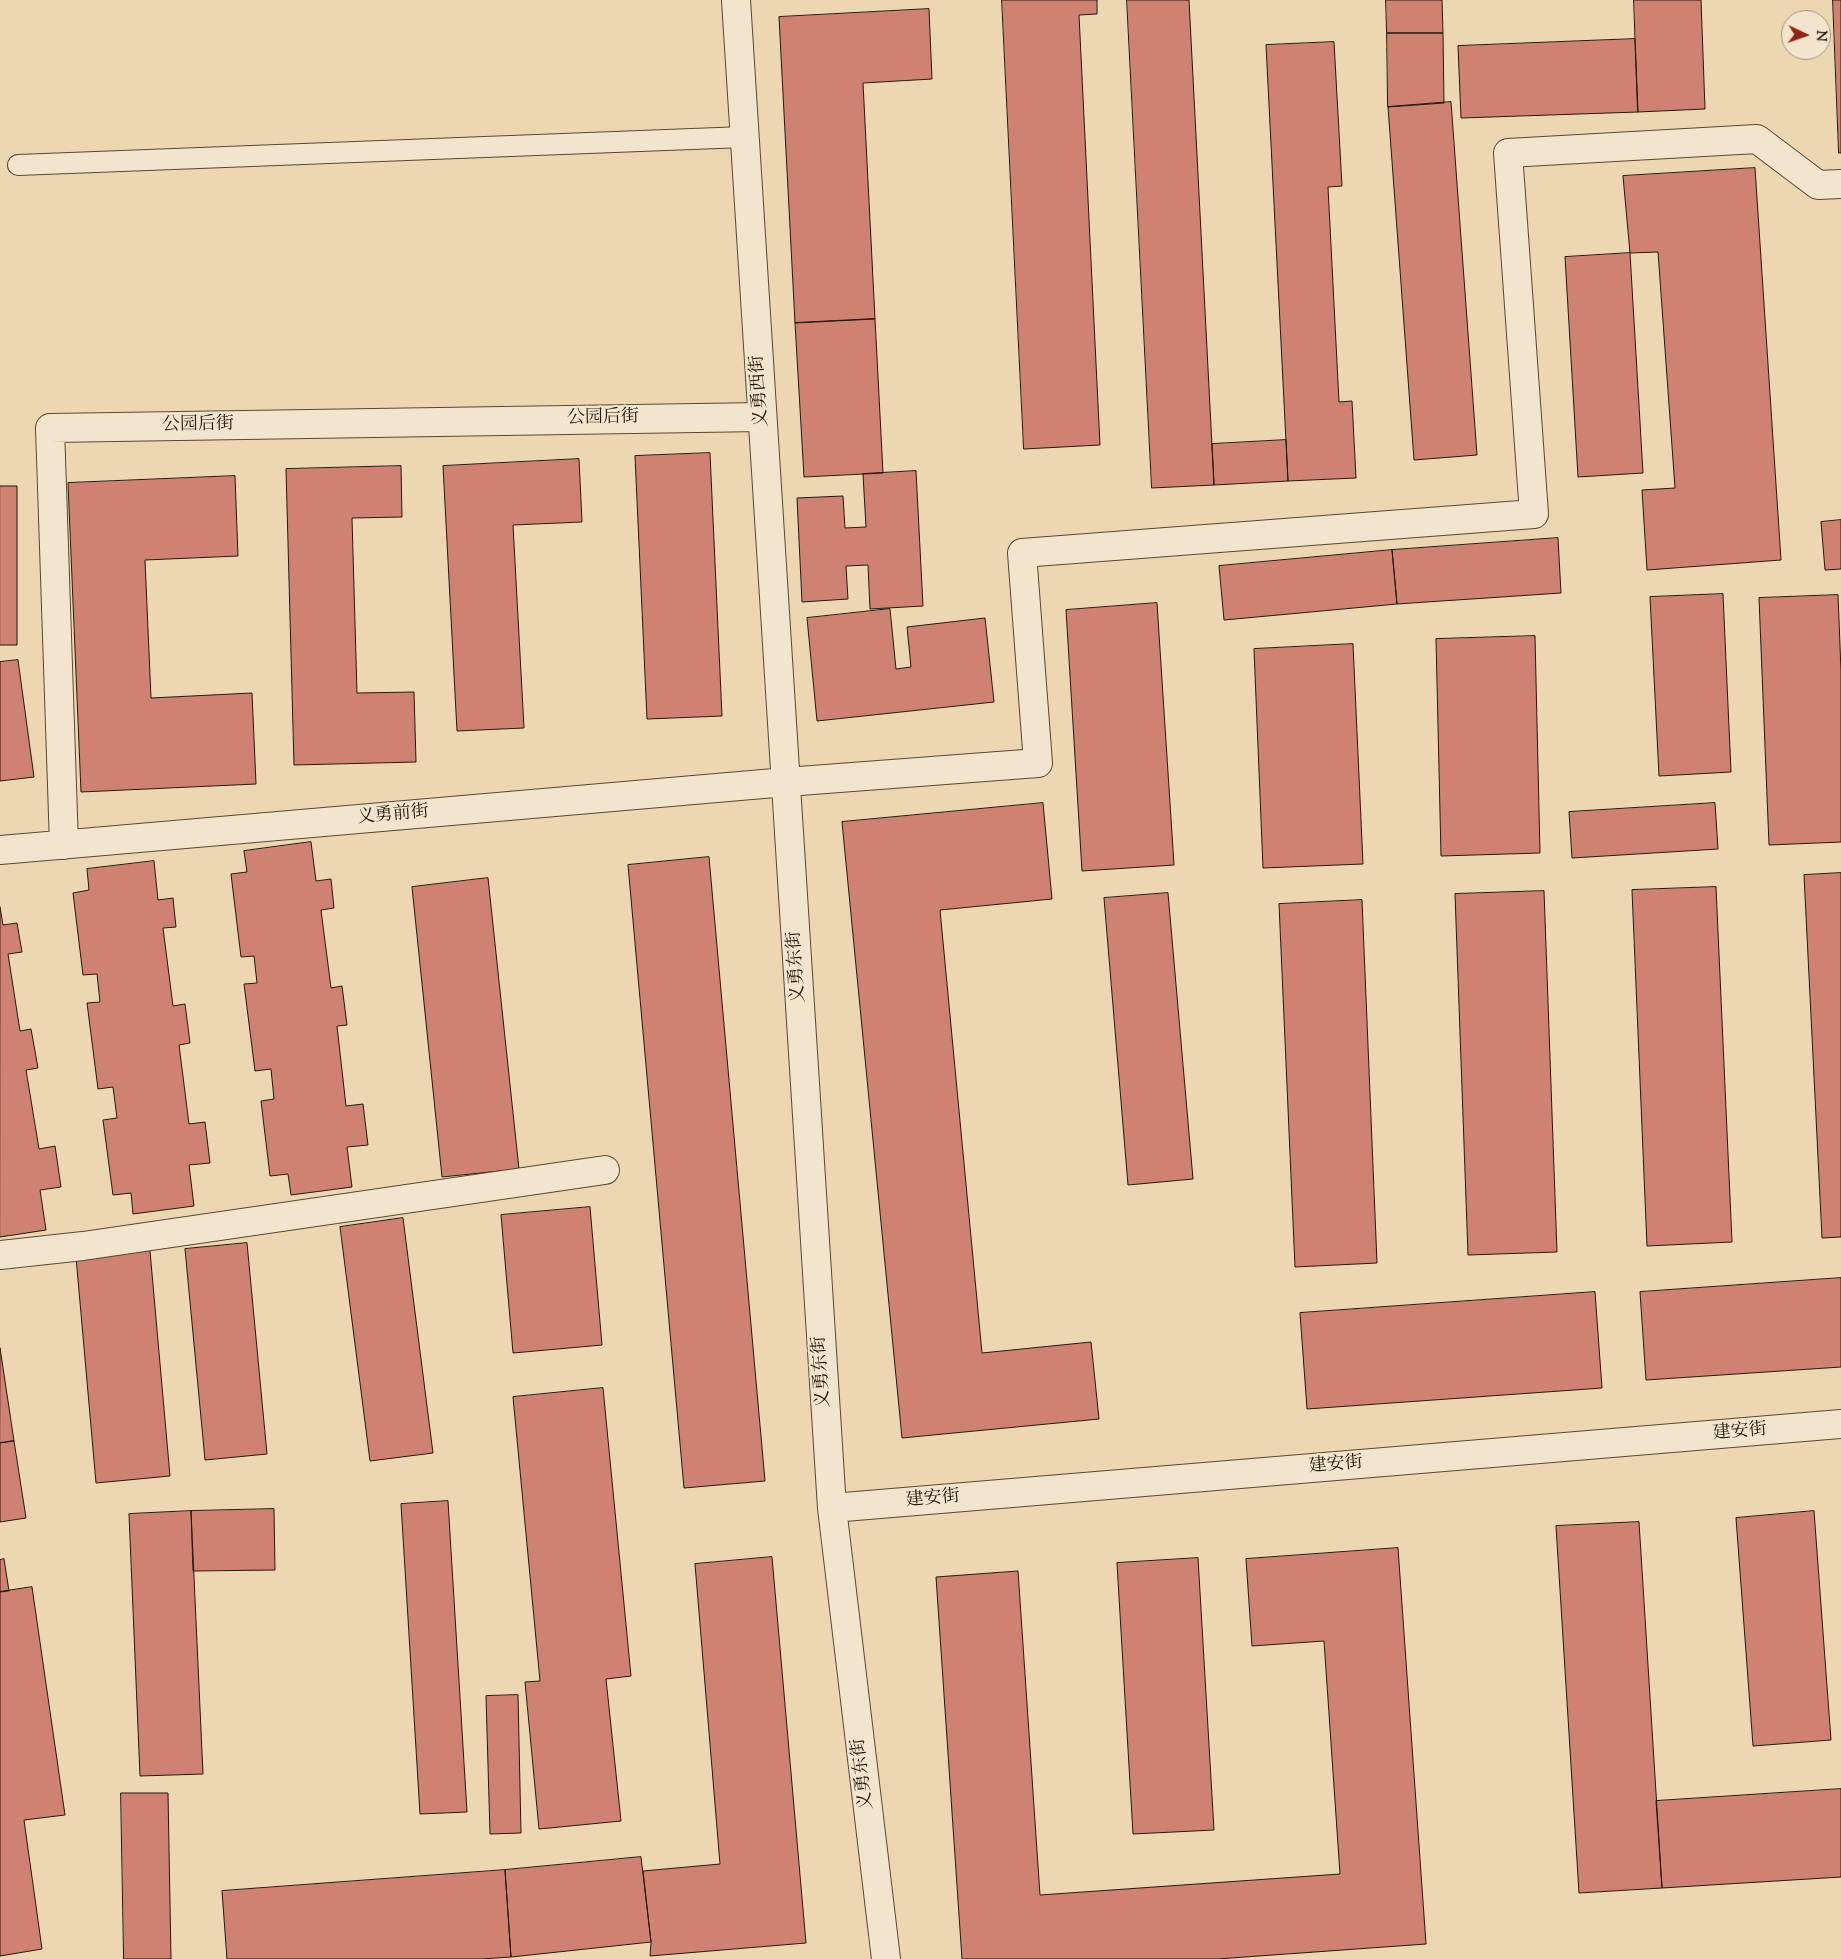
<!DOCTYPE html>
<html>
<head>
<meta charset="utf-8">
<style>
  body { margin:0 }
  #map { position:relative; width:1841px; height:1959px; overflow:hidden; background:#edd7b2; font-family:"Sorts Mill Goudy",serif }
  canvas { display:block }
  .north { position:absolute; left:1781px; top:10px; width:50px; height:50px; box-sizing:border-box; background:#f3e5cd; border:1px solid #a09380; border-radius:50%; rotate:93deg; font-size:14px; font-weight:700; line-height:20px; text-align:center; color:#24190d }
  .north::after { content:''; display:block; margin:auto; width:18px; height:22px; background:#8f2418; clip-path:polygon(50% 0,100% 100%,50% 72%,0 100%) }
</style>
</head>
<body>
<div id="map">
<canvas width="1841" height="1959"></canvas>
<div class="north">N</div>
</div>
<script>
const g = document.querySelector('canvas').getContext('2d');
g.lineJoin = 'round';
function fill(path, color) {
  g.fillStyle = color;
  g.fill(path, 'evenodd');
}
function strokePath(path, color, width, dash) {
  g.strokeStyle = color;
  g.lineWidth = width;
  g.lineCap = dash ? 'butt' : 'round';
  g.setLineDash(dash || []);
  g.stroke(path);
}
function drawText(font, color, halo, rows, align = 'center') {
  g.font = font + ' "Sorts Mill Goudy","Noto Serif SC",serif';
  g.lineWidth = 4;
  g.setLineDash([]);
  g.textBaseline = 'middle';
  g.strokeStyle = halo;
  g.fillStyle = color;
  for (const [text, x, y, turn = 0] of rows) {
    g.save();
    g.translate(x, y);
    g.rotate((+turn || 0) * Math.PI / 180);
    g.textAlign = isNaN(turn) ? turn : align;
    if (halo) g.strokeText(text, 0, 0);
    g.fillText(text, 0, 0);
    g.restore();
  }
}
const building = new Path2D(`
  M1002 0H1097V14L1079 15 1100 445 1024 449Z
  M1127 0H1189L1214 485 1152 488Z
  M1386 0H1442L1443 33H1387Z
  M1634 0H1701L1705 109 1638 112Z
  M1833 0H1841V153H1839Z
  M929 9 932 79 863 83 875 319 795 323 779 17Z
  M1387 33H1443L1444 103 1388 107Z
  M1635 39 1638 112 1461 118 1458 46Z
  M1334 42 1342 186 1328 187 1339 402 1352 401 1356 478 1288 481 1266 45Z
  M1451 102 1477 455 1414 460 1388 107Z
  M1755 168 1781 560 1647 570 1642 490 1675 488 1658 252 1630 253 1623 176Z
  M1630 253 1643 473 1578 477 1565 257Z
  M875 319 883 473 804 477 795 323Z
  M1286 440 1288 481 1214 485 1212 444Z
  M710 453 722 716 647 719 635 456Z
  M579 459 582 522 513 525 524 728 457 731 443 466Z
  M401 466 402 517 352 518 357 693 414 692 416 762 294 765 286 469Z
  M916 471 923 606 870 609 868 565 846 566 848 599 802 602 797 498 843 496 845 528 866 527 863 474Z
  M235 476 238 556 145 560 151 698 252 693 256 784 81 792 68 483Z
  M0 486H17V645H0Z
  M1841 520V569L1825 570 1821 522Z
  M1558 538 1561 593 1397 604 1392 550Z
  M1392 550 1397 604 1224 620 1219 566Z
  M1723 594 1731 772 1659 776 1650 597Z
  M1838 595 1841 671V842L1769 845 1759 598Z
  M1157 603 1174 865 1082 871 1066 610Z
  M890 609 896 669 911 667 907 627 985 618 994 702 817 721 807 618Z
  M1535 636 1540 853 1441 856 1436 639Z
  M1353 644 1363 864 1263 868 1254 649Z
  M18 660 34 777 0 781V662Z
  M1043 803 1052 899 940 910 982 1353 1091 1342 1099 1419 902 1438 842 822Z
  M1715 803 1718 849 1572 858 1569 812Z
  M311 842 316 881 331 879 334 908 321 910 331 988 342 986 347 1025 337 1026 346 1106 363 1104 368 1145 347 1147 352 1187 291 1195 288 1174 270 1176 261 1101 274 1099 271 1069 255 1071 244 984 257 983 254 956 241 957 231 874 247 872 244 851Z
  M709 857 765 1481 684 1488 628 865Z
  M154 861 158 900 173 898 176 927 163 928 173 1006 185 1004 190 1043 179 1045 189 1124 205 1122 210 1163 189 1165 194 1206 133 1214 131 1193 113 1195 103 1120 117 1118 113 1087 98 1089 87 1003 100 1002 97 974 83 975 73 893 89 890 87 869Z
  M1841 873V1237L1822 1238 1804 875Z
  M488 878 519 1169 442 1177 412 887Z
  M1716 887 1732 1242 1647 1246 1632 890Z
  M1544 891 1557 1252 1468 1255 1455 894Z
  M1168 893 1193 1179 1128 1185 1104 898Z
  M1362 900 1377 1263 1295 1267 1279 904Z
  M0 907 3 925 17 923 22 952 8 954 20 1031 31 1029 38 1068 26 1070 39 1149 55 1146 61 1187 40 1190 46 1230 0 1237Z
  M590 1207 602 1345 513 1353 501 1215Z
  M403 1218 433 1453 370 1461 340 1227Z
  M247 1243 267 1454 205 1460 185 1249Z
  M150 1251 170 1476 96 1483 76 1257Z
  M1841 1278V1367L1646 1380 1640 1292Z
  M1595 1292 1602 1388 1307 1409 1300 1313Z
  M0 1348 14 1441 0 1443Z
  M603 1388 631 1676 606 1679 621 1821 539 1829 525 1682 540 1681 513 1397Z
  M14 1441 26 1518 0 1522V1443Z
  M448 1501 467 1812 420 1814 401 1504Z
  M274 1509 275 1570 193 1571 191 1511Z
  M191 1511 203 1774 140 1776 129 1514Z
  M1814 1511 1831 1740 1753 1746 1736 1518Z
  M1639 1522 1662 1888 1579 1893 1556 1526Z
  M1398 1548 1426 1944 1217 1959H962L936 1577 1018 1571 1040 1895 1340 1874 1324 1641 1252 1646 1246 1559Z
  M772 1557 806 1943 650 1956 651 1942 643 1871 720 1864 695 1564Z
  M1198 1558 1214 1830 1133 1834 1117 1563Z
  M4 1559 9 1591 0 1592V1560Z
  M32 1587 65 1815 24 1820 42 1949 0 1956V1592Z
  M518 1695 521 1833 490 1834 486 1696Z
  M1841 1789V1877L1662 1888 1656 1801Z
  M121 1793H168L171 1959H124Z
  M641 1857 651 1942 511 1957 505 1870Z
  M505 1870 511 1957 481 1959H227L222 1891Z`);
fill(building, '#cf8172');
strokePath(building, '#24190d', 1);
const lane = new Path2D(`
  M18 165 744 137`);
const street = new Path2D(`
  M736 0 832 1508 886 1959
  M64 845 50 428 762 417
  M0 850 786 782 1038 763 1022 553 1534 514 1508 153 1757 139 1818 185 1841 184
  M0 1255 83 1246 605 1170
  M832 1508 1841 1424`);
strokePath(lane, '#564836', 22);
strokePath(street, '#564836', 30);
strokePath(lane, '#f3e5cd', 20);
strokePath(street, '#f3e5cd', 28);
drawText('18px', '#24190d', '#f3e5cd', [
  ["义勇西街",761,391,-94],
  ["公园后街",603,419,-1],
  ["公园后街",198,426,-1],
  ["义勇前街",393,816,-5],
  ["义勇东街",798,967,-94],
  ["义勇东街",823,1372,-94],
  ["建安街",1740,1433,-5],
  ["建安街",1336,1466,-5],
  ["建安街",933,1500,-5],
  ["义勇东街",864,1774,-97]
]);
</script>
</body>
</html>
